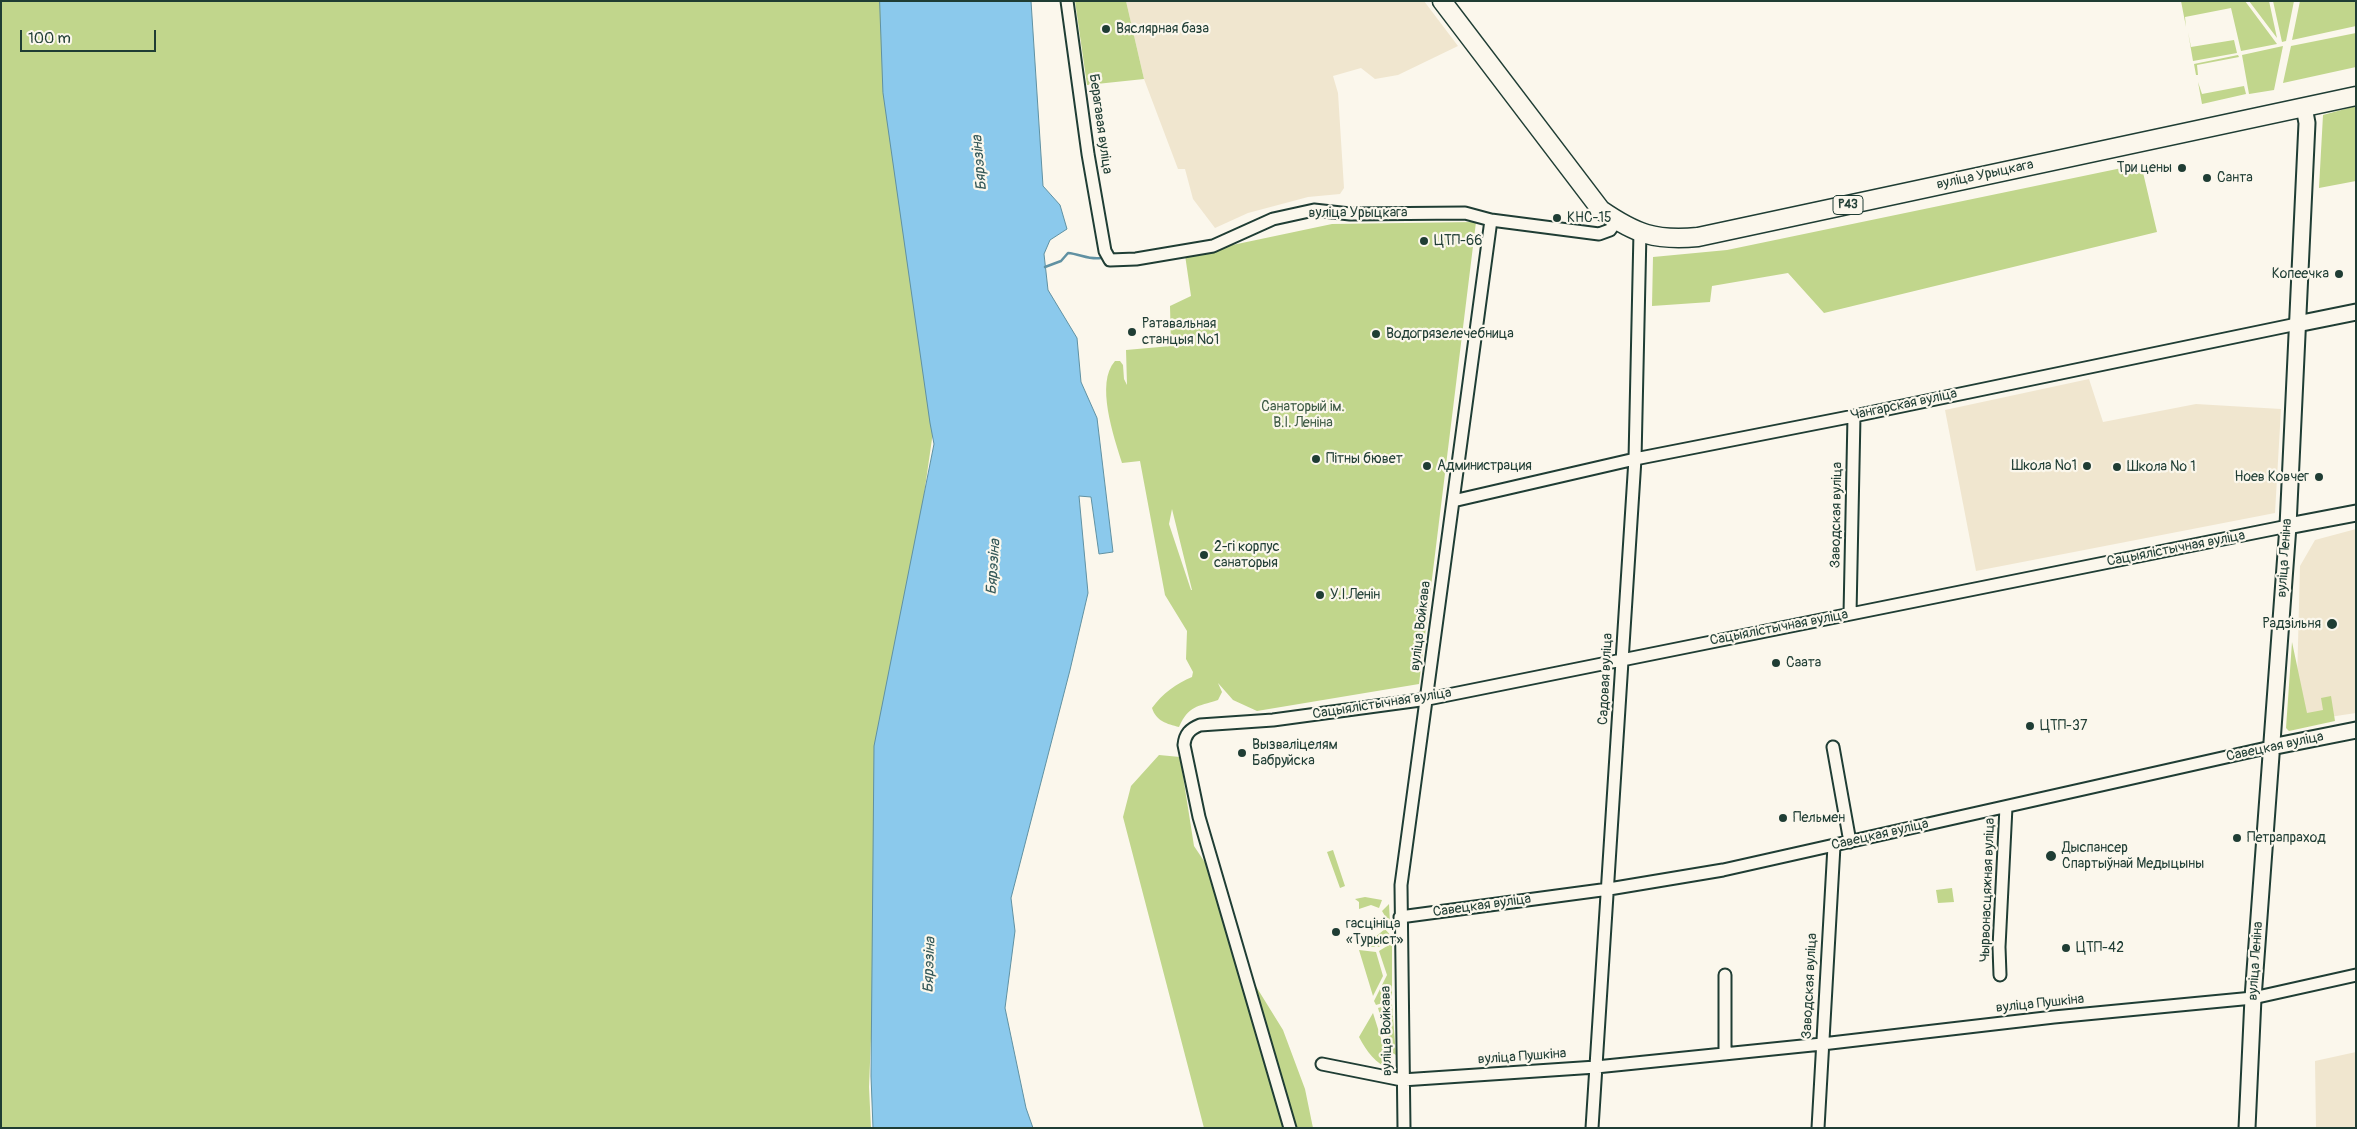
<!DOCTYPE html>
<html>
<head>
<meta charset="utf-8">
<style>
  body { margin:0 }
  #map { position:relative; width:2357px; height:1129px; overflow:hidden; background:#fbf7ec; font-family:Pangolin,sans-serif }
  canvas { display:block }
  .frame { position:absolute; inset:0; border:2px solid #1f3d34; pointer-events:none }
  .scale { position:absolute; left:20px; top:30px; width:136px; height:22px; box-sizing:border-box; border:2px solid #1f3d34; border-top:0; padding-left:6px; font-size:15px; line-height:18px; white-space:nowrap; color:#1f3d34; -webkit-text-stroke:4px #fbf7ec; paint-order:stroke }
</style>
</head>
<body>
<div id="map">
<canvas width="2357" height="1129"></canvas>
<div class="frame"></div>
<div class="scale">100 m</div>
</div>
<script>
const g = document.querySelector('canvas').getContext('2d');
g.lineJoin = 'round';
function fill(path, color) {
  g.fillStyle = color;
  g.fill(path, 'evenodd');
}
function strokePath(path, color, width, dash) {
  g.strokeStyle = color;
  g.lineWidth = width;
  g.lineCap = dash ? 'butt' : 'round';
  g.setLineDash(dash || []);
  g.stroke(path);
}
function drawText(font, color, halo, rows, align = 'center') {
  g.font = font + ' Pangolin,sans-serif';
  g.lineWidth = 4.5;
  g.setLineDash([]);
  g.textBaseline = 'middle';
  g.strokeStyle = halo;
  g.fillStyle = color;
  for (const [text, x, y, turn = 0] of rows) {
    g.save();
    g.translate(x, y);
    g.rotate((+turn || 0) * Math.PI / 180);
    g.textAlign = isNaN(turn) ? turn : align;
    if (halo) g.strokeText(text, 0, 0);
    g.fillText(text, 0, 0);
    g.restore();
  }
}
fill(new Path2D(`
  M1126 1H1424L1458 46 1398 75 1375 79 1361 68 1333 76 1338 93 1344 188 1340 194 1308 197 1248 213 1215 228 1193 199 1185 169H1178L1144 79Z
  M2089 379 2103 422 2196 404 2281 409 2275 513 1976 571 1945 410Z
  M2356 529V713L2296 722 2300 566 2315 540Z
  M2356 1052V1128H2316L2315 1061Z`), '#f0e6cf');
fill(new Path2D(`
  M1 1H889L934 425 881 794 869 1087 871 1128H1Z
  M1075 1H1126L1144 79 1087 85Z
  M2181 1H2245L2277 44 2241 51 2231 8 2185 17 2186 27Z
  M2249 1H2269L2277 38Z
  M2273 1H2294L2286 41 2282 42Z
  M2300 1H2356V26L2292 40Z
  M2188 32 2191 47 2234 40 2237 53 2193 61Z
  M2356 33V67L2283 83 2291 46Z
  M2283 46 2274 90 2249 94 2242 55Z
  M2238 55 2239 57 2197 65 2198 75H2196L2194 64Z
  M2198 82 2202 94 2244 86 2246 94 2202 104Z
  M2356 106V181L2319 188 2323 115Z
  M2141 164 2157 232 1824 313 1788 273 1712 286 1710 302 1652 306 1653 257 1727 250Z
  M1476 222 1419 684 1257 711 1233 700 1218 683 1222 692 1218 700C1197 707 1189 705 1179 727 1167 724 1156 721 1152 708 1162 694 1177 683 1192 677L1193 672 1186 659 1187 631 1165 595 1140 461 1122 463C1114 437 1095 383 1115 361H1120L1123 365 1124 379 1127 385 1126 350 1171 346 1170 306 1191 296 1185 255 1332 224ZM1172 509 1192 590H1191L1169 524Z
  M2292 642 2307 713 2323 710 2321 698 2331 696 2335 721 2289 731 2286 728Z
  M1159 755 1180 757 1194 846 1214 876 1244 967 1283 1030 1305 1089 1313 1128H1204L1123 817 1131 786Z
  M1333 850 1345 886 1340 888 1327 852Z
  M1952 888 1954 902 1938 903 1936 890Z
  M1365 897 1382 900 1379 908 1371 905 1359 909V902L1355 899Z
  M1389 904 1390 924 1387 926 1385 916 1382 911Z
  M1385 929 1392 937 1383 945 1378 947 1374 938Z
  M1365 938 1372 939 1375 947 1361 946Z
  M1392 943V1000L1376 1005 1374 1001 1387 975 1379 951Z
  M1359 950 1376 952 1383 976 1373 996Z
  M1392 1004 1396 1055 1391 1052 1378 1008Z
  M1373 1013 1391 1070C1375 1063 1367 1052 1359 1037Z`), '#c1d68c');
const water = new Path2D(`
  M880 1H1031L1043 186 1060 205 1067 229 1050 240 1044 254 1048 290 1077 338 1081 382 1097 418 1113 552 1099 554 1091 497 1079 496 1088 593 1070 670 1011 898 1015 931 1005 1008 1026 1108 1033 1128H873L871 1076 874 746 934 444 930 423 883 93Z`);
fill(water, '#8bc9ec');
strokePath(water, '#6091a2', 1);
strokePath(new Path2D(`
  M1045 267 1061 261 1068 253C1080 254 1089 260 1101 258`), '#6091a2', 2.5);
const street = new Path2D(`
  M1067 1 1088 154 1105 251 1110 260 1136 259 1213 246 1273 219 1314 210 1350 214 1465 213 1491 220 1599 234 1610 230 1617 220
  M1453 501 1635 459 1854 416 2297 324
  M1850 614 1854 416
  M1833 747 1850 842
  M1400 917 1609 889 1723 870 2271 747
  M1725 975V1054
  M2000 975 1999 947 2006 807
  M1322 1064 1402 1080 1596 1067 1822 1044 2054 1017 2253 998 2356 975
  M1290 1128 1199 817 1184 745C1185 734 1190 729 1200 725L1273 720 1428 699 2288 526
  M1404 1128 1401 885 1491 220
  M1592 1128 1635 459 1640 232
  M1818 1128 1834 846`);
const secondary = new Path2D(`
  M2297 324 2356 312
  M2288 526 2356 513
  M2271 747 2356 730
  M2247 1128 2253 998 2288 526 2307 123 2304 107`);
const primary = new Path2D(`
  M1442 1 1601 210C1636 234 1655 241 1698 237L2356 96`);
strokePath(street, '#1f3d34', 15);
strokePath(secondary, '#1f3d34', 19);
strokePath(primary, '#1f3d34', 21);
strokePath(street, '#fbf7ec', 11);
strokePath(secondary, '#fbf7ec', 15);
strokePath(primary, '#fbf7ec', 18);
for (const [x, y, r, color] of [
  [1106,29,5,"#1f3d34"],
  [2182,168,5,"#1f3d34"],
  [2207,178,5,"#1f3d34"],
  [1557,218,5,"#1f3d34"],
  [1424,241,5,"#1f3d34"],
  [2339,274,5,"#1f3d34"],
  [1132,332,5,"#1f3d34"],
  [1376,334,5,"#1f3d34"],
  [1316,459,5,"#1f3d34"],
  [1427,466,5,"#1f3d34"],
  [2087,466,5,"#1f3d34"],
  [2117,467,5,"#1f3d34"],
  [2319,477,5,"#1f3d34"],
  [1204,555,5,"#1f3d34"],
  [1320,595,5,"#1f3d34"],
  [2332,624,6,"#1f3d34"],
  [1776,663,5,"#1f3d34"],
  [2030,726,5,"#1f3d34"],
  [1242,753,5,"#1f3d34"],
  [1783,818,5,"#1f3d34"],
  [2237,838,5,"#1f3d34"],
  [2051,856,6,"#1f3d34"],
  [1336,932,5,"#1f3d34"],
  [2066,948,5,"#1f3d34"]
]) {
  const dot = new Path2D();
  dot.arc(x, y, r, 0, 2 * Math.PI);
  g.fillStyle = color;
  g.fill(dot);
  strokePath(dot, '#fbf7ec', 2);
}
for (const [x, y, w] of [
  [1848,205,30]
]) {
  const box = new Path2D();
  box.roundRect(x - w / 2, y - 9.5, w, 19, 4);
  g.fillStyle = '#fbf7ec';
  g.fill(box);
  strokePath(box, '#1f3d34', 1);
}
drawText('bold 12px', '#1f3d34', null, [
  ["Р43",1848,205]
]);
drawText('14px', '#1f3d34', '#fbf7ec', [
  ["Вяслярная база",1116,29],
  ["Три цены",2172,168,"right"],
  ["Санта",2217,178],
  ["КНС-15",1567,218],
  ["ЦТП-66",1434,241],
  ["Копеечка",2329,274,"right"],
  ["Ратавальная",1142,324],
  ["станцыя №1",1142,340],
  ["Водогрязелечебница",1386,334],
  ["Пітны бювет",1326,459],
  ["Администрация",1437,466],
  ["Школа №1",2077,466,"right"],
  ["Школа № 1",2127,467],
  ["Ноев Ковчег",2309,477,"right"],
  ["2-гі корпус",1214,547],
  ["санаторыя",1214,563],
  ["У.І.Ленін",1330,595],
  ["Радзільня",2321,624,"right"],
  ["Саата",1786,663],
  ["ЦТП-37",2040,726],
  ["Вызваліцелям",1252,745],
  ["Бабруйска",1252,761],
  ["Пельмен",1793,818],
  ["Петрапраход",2247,838],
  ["Дыспансер",2062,848],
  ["Спартыўнай Медыцыны",2062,864],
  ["гасцініца",1346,924],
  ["«Турыст»",1346,940],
  ["ЦТП-42",2076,948]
], 'left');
drawText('14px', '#1f3d34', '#fbf7ec', [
  ["Берагавая вуліца",1100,124,82],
  ["вуліца Урыцкага",1985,175,-12],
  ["вуліца Урыцкага",1358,213],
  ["Чангарская вуліца",1904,405,-12],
  ["Заводская вуліца",1837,515,-89],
  ["Сацыялістычная вуліца",2176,549,-11],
  ["вуліца Леніна",2285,558,-86],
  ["вуліца Войкава",1421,626,-83],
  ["Сацыялістычная вуліца",1779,628,-11],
  ["Садовая вуліца",1606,679,-87],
  ["Сацыялістычная вуліца",1382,704,-9],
  ["Савецкая вуліца",2275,747,-12],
  ["Савецкая вуліца",1880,835,-13],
  ["Чырвонасцяжная вуліца",1988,890,-88],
  ["Савецкая вуліца",1482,906,-8],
  ["вуліца Леніна",2256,961,-86],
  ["Заводская вуліца",1810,986,-87],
  ["вуліца Пушкіна",2040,1004,-6],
  ["вуліца Войкава",1387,1031,-91],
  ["вуліца Пушкіна",1522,1057,-4]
]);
drawText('14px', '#3f5c46', '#fbf7ec', [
  ["Санаторый ім.",1303,407],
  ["В.І. Леніна",1303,423]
]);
drawText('italic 15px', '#355959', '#fbf7ec', [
  ["Бярэзіна",980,163,-95],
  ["Бярэзіна",994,567,-86],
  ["Бярэзіна",930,965,-88]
]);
</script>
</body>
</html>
